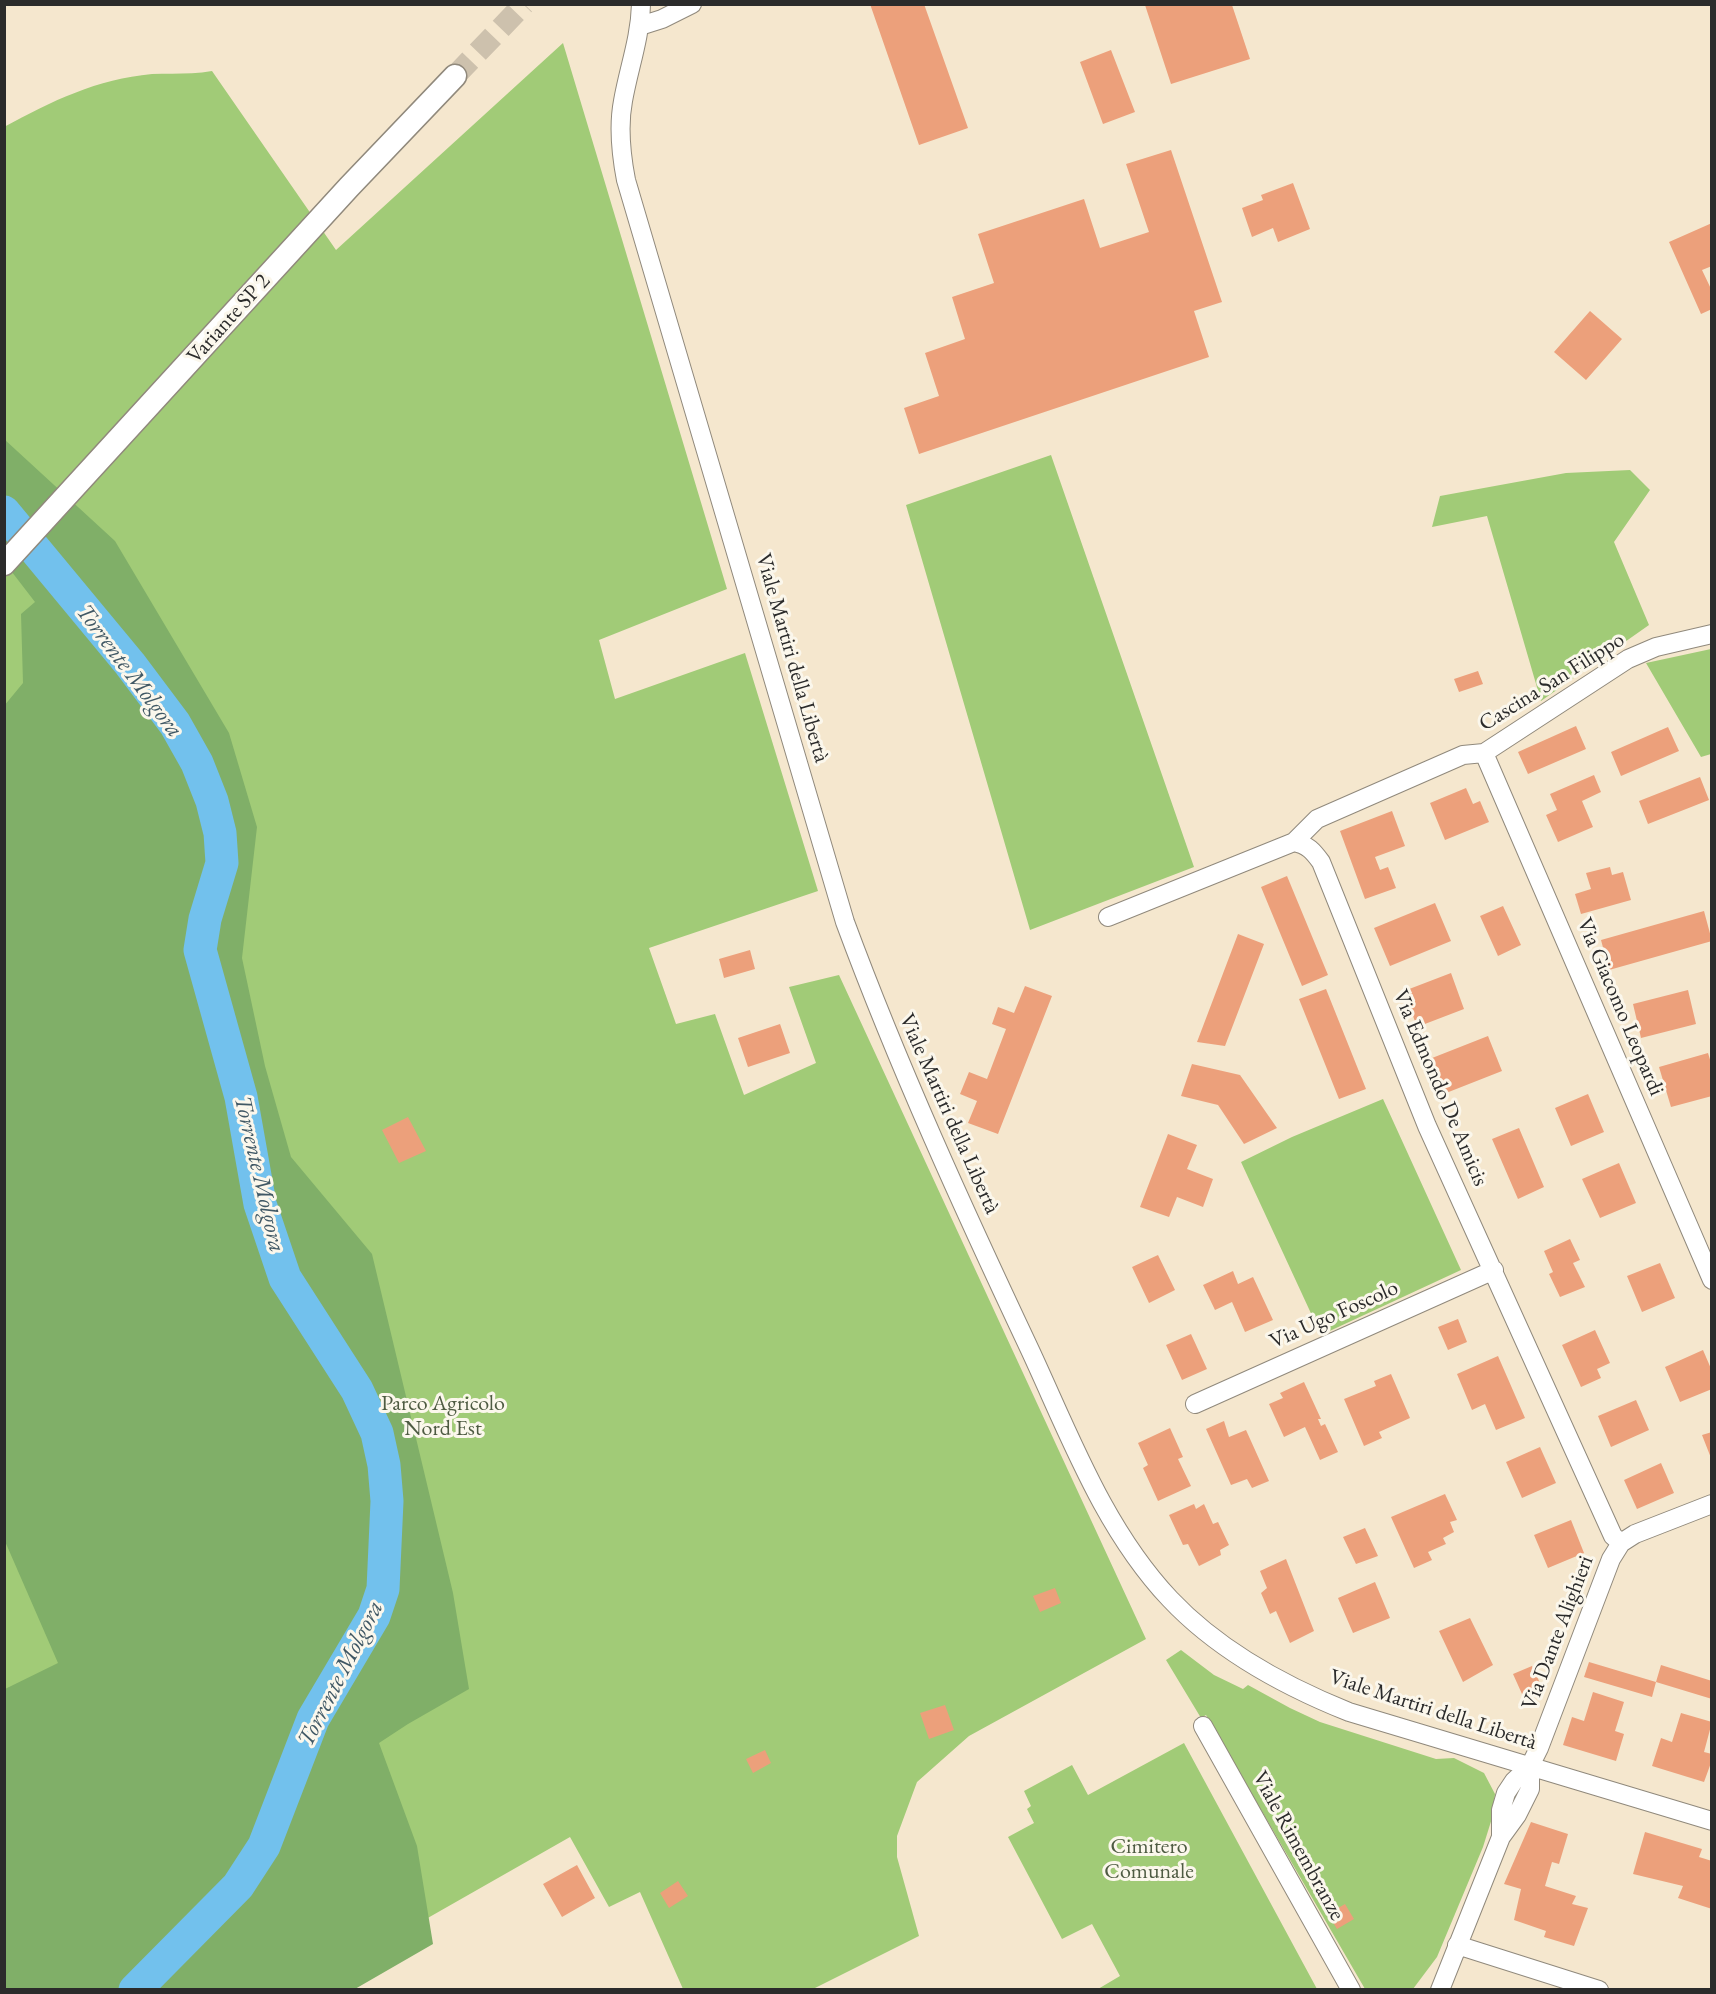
<!DOCTYPE html>
<html>
<head>
<meta charset="utf-8">
<style>
  body { margin:0 }
  #map { position:relative; width:1716px; height:1994px; overflow:hidden; background:#f5e7ce; font-family:"EB Garamond",serif }
  canvas { display:block }
  .frame { position:absolute; inset:0; border:6px solid #2b2b2b; pointer-events:none }
</style>
</head>
<body>
<div id="map">
<canvas width="1716" height="1994"></canvas>
<div class="frame"></div>
</div>
<script>
const g = document.querySelector('canvas').getContext('2d');
g.lineJoin = 'round';
function fill(path, color) {
  g.fillStyle = color;
  g.fill(path, 'evenodd');
}
function strokePath(path, color, width, dash) {
  g.strokeStyle = color;
  g.lineWidth = width;
  g.lineCap = dash ? 'butt' : 'round';
  g.setLineDash(dash || []);
  g.stroke(path);
}
function drawText(font, color, halo, rows, align = 'center') {
  g.font = font + ' "EB Garamond",serif';
  g.lineWidth = 6;
  g.setLineDash([]);
  g.textBaseline = 'middle';
  g.strokeStyle = halo;
  g.fillStyle = color;
  for (const [text, x, y, turn = 0] of rows) {
    g.save();
    g.translate(x, y);
    g.rotate((+turn || 0) * Math.PI / 180);
    g.textAlign = isNaN(turn) ? turn : align;
    if (halo) g.strokeText(text, 0, 0);
    g.fillText(text, 0, 0);
    g.restore();
  }
}
fill(new Path2D(`
  M563 43 727 589 599 640 615 699 745 653 818 891 649 948 676 1024 715 1014 744 1095 816 1063 789 987 839 975 1146 1639 969 1736 917 1782 897 1836V1857L919 1936 813 1989H683L640 1892 609 1907 570 1837 354 1960 5 1989 4 127C52 101 97 79 152 74 172 73 192 75 212 71L336 250Z
  M1051 455 1194 867 1030 930 906 505Z
  M1630 470 1650 490 1614 542 1649 625 1541 701 1487 516 1432 527 1440 496 1566 473Z
  M1711 649V754L1701 757 1646 663Z
  M1383 1099 1461 1270 1321 1335 1241 1162 1292 1137Z
  M1181 1650 1214 1675 1243 1689 1248 1685 1290 1708 1320 1722 1436 1759 1454 1758 1484 1773 1495 1794 1493 1815 1483 1847 1437 1957 1413 1989H1365L1206 1715 1201 1718 1166 1660Z
  M1184 1743 1317 1989H1098L1120 1976 1092 1924 1062 1939 1008 1837 1034 1823 1027 1809 1031 1806 1024 1791 1072 1765 1088 1795Z`), '#a1cb77');
fill(new Path2D(`
  M4 439 115 541 229 733 257 827 242 958 265 1066 291 1157 372 1254 453 1593 469 1689 408 1724 379 1743 417 1846 433 1944 355 1989H5V1689L58 1663 4 1539V706L23 683 21 614 35 602 5 563Z`), '#80af68');
strokePath(new Path2D(`
  M4 512 130 664 175 724 197 763 212 801 220 833 222 863 205 919 200 950 241 1097 260 1204 285 1278 357 1390 377 1433 384 1465 387 1501 383 1589 374 1616 313 1719 264 1846 238 1886 135 1990`), '#72c1ed', 33);
fill(new Path2D(`
  M870 4H924L968 128 919 145Z
  M1145 5H1232L1250 59 1171 84Z
  M1111 50 1135 112 1103 124 1080 62Z
  M1171 150 1222 302 1194 311 1209 357 919 454 904 408 939 396 925 353 965 339 952 297 994 283 978 234 1084 199 1100 248 1149 232 1126 164Z
  M1293 183 1310 229 1278 242 1273 228 1252 237 1242 208 1263 200 1261 195Z
  M1712 223V266L1702 270 1712 291V309L1701 314 1669 242Z
  M1590 311 1622 339 1586 380 1554 352Z
  M1478 671 1483 684 1459 692 1454 679Z
  M1576 726 1586 749 1528 774 1518 752Z
  M1668 727 1679 751 1621 776 1611 752Z
  M1594 775 1601 792 1582 801 1593 827 1558 842 1546 815 1557 810 1550 794Z
  M1700 777 1709 800 1648 824 1639 801Z
  M1466 788 1473 804 1480 801 1489 822 1445 840 1430 803Z
  M1392 811 1405 846 1375 857 1380 870 1388 867 1396 888 1365 899 1340 831Z
  M1610 867 1612 875 1623 872 1631 900 1581 914 1575 894 1591 889 1586 873Z
  M1287 876 1328 975 1302 986 1261 887Z
  M1435 903 1451 941 1390 966 1374 928Z
  M1503 906 1521 945 1498 956 1480 916Z
  M1704 911 1712 941 1609 970 1601 940Z
  M1238 934 1264 944 1225 1046 1197 1042Z
  M750 950 755 969 724 978 719 959Z
  M1451 973 1464 1009 1417 1027 1404 991Z
  M1025 986 1052 996 998 1134 968 1123 977 1101 960 1094 969 1072 987 1079 1006 1029 992 1024 998 1007 1014 1013Z
  M1326 989 1366 1089 1339 1099 1299 999Z
  M1688 990 1696 1024 1641 1038 1633 1004Z
  M780 1024 790 1053 748 1067 738 1038Z
  M1488 1036 1502 1071 1441 1095 1427 1060Z
  M1708 1053 1712 1066V1096L1671 1107 1659 1067Z
  M1192 1064 1240 1075 1277 1128 1244 1144 1218 1105 1181 1096Z
  M1588 1094 1604 1132 1571 1146 1555 1108Z
  M408 1117 426 1151 399 1163 382 1130Z
  M1519 1128 1544 1187 1518 1199 1492 1139Z
  M1168 1134 1197 1145 1187 1169 1213 1179 1203 1207 1177 1197 1169 1217 1140 1207Z
  M1619 1163 1636 1203 1600 1218 1582 1179Z
  M1570 1239 1580 1260 1573 1263 1585 1287 1560 1297 1549 1274 1553 1272 1544 1251Z
  M1158 1255 1175 1290 1149 1303 1132 1267Z
  M1660 1263 1675 1298 1642 1312 1627 1276Z
  M1233 1271 1238 1284 1253 1277 1273 1320 1245 1332 1232 1302 1215 1310 1203 1285Z
  M1458 1319 1467 1342 1448 1350 1438 1327Z
  M1595 1330 1610 1363 1597 1369 1601 1378 1581 1387 1562 1345Z
  M1191 1334 1207 1369 1182 1380 1166 1345Z
  M1703 1350 1712 1371V1389L1680 1402 1665 1367Z
  M1498 1356 1525 1418 1496 1430 1485 1404 1472 1410 1457 1374Z
  M1391 1374 1410 1418 1379 1432 1382 1438 1364 1446 1344 1399 1376 1386 1374 1381Z
  M1304 1382 1321 1419H1318L1321 1426 1325 1424 1338 1452 1320 1460 1305 1427 1284 1437 1269 1404 1283 1398 1280 1393Z
  M1636 1400 1649 1430 1611 1447 1598 1416Z
  M1224 1421 1229 1437 1246 1430 1269 1481 1252 1488 1247 1479 1231 1485 1206 1429Z
  M1170 1428 1183 1457 1178 1459 1191 1486 1158 1501 1143 1468 1148 1465 1138 1443Z
  M1712 1432V1458H1711L1702 1435Z
  M1540 1447 1556 1483 1522 1498 1506 1462Z
  M1661 1463 1674 1493 1637 1509 1624 1480Z
  M1445 1494 1457 1520 1450 1522 1454 1532 1443 1538 1446 1544 1428 1552 1432 1560 1414 1568 1391 1517Z
  M1194 1504 1196 1509 1204 1504 1213 1524 1218 1522 1229 1545 1220 1550 1221 1555 1199 1566 1188 1544 1183 1545 1169 1515Z
  M1571 1520 1584 1553 1548 1568 1534 1535Z
  M1365 1528 1378 1556 1356 1564 1343 1537Z
  M1286 1559 1314 1631 1290 1643 1276 1611 1270 1614 1261 1593 1267 1588 1260 1571Z
  M1375 1582 1390 1618 1353 1633 1338 1598Z
  M1055 1588 1061 1603 1040 1612 1033 1596Z
  M1470 1618 1493 1665 1463 1682 1439 1631Z
  M1589 1662 1656 1682 1652 1697 1584 1677Z
  M1661 1665 1712 1681V1699L1656 1682Z
  M1532 1666 1541 1685 1522 1694 1513 1674Z
  M1593 1692 1624 1702 1615 1731 1624 1734 1616 1761 1563 1745 1572 1717 1584 1721Z
  M945 1705 954 1730 929 1739 920 1713Z
  M1681 1713 1712 1722 1704 1752 1712 1754V1760L1704 1782 1652 1766 1661 1738 1672 1742Z
  M765 1750 771 1763 753 1773 746 1759Z
  M1531 1822 1568 1834 1559 1864 1552 1862 1545 1886 1576 1896 1572 1904 1588 1908 1574 1946 1544 1937 1546 1931 1514 1920 1521 1889 1504 1884Z
  M1645 1832 1702 1849 1699 1857 1712 1861V1909L1678 1898 1683 1886 1633 1874Z
  M577 1865 595 1898 562 1917 543 1884Z
  M678 1881 688 1896 669 1908 660 1893Z
  M1345 1904 1354 1919 1337 1929 1328 1914Z`), '#eca07b');
strokePath(new Path2D(`
  M455 76 524 4`), '#cdc1ad', 22, [22, 11]);
const minor = new Path2D(`
  M641 4C640 39 629 67 623 101 618 127 621 154 626 180L845 922C899 1068 964 1210 1030 1350 1070 1436 1104 1529 1170 1599 1218 1650 1284 1686 1349 1712L1712 1821
  M640 26 662 19 692 4
  M1484 753 1712 1280
  M1294 842 1317 819 1463 755 1484 753 1628 659 1656 647 1712 634
  M1108 917 1294 842C1308 845 1313 851 1321 862L1427 1126 1613 1536 1621 1543
  M1195 1404 1494 1270
  M1203 1726 1351 1990
  M1501 1837V1810L1506 1793 1514 1781 1530 1766 1539 1748 1611 1559 1621 1543 1635 1534 1712 1504
  M1457 1945 1599 1990
  M1440 1990 1501 1837 1517 1815 1530 1789V1766`);
const major = new Path2D(`
  M4 564 349 187 455 76`);
strokePath(minor, '#90897c', 20);
strokePath(major, '#90897c', 25);
strokePath(minor, '#fff', 18);
strokePath(major, '#fff', 22);
drawText('22px', '#2b2b2b', '#fbf7ec', [
  ["Variante SP 2",229,319,-48],
  ["Viale Martiri della Libertà",792,658,74],
  ["Cascina San Filippo",1552,682,-32],
  ["Via Giacomo Leopardi",1620,1007,67],
  ["Via Edmondo De Amicis",1440,1088,67],
  ["Viale Martiri della Libertà",949,1114,66],
  ["Via Ugo Foscolo",1334,1315,-24],
  ["Via Dante Alighieri",1558,1633,-69],
  ["Viale Martiri della Libertà",1433,1710,18],
  ["Viale Rimembranze",1298,1846,61]
]);
drawText('22px', '#4e5b42', '#fbf7ec', [
  ["Parco Agricolo",443,1404],
  ["Nord Est",443,1429],
  ["Cimitero",1149,1847],
  ["Comunale",1149,1872]
]);
drawText('italic 24px', '#405865', '#fbf7ec', [
  ["Torrente Molgora",129,671,53],
  ["Torrente Molgora",259,1174,77],
  ["Torrente Molgora",341,1674,-63]
]);
</script>
</body>
</html>
